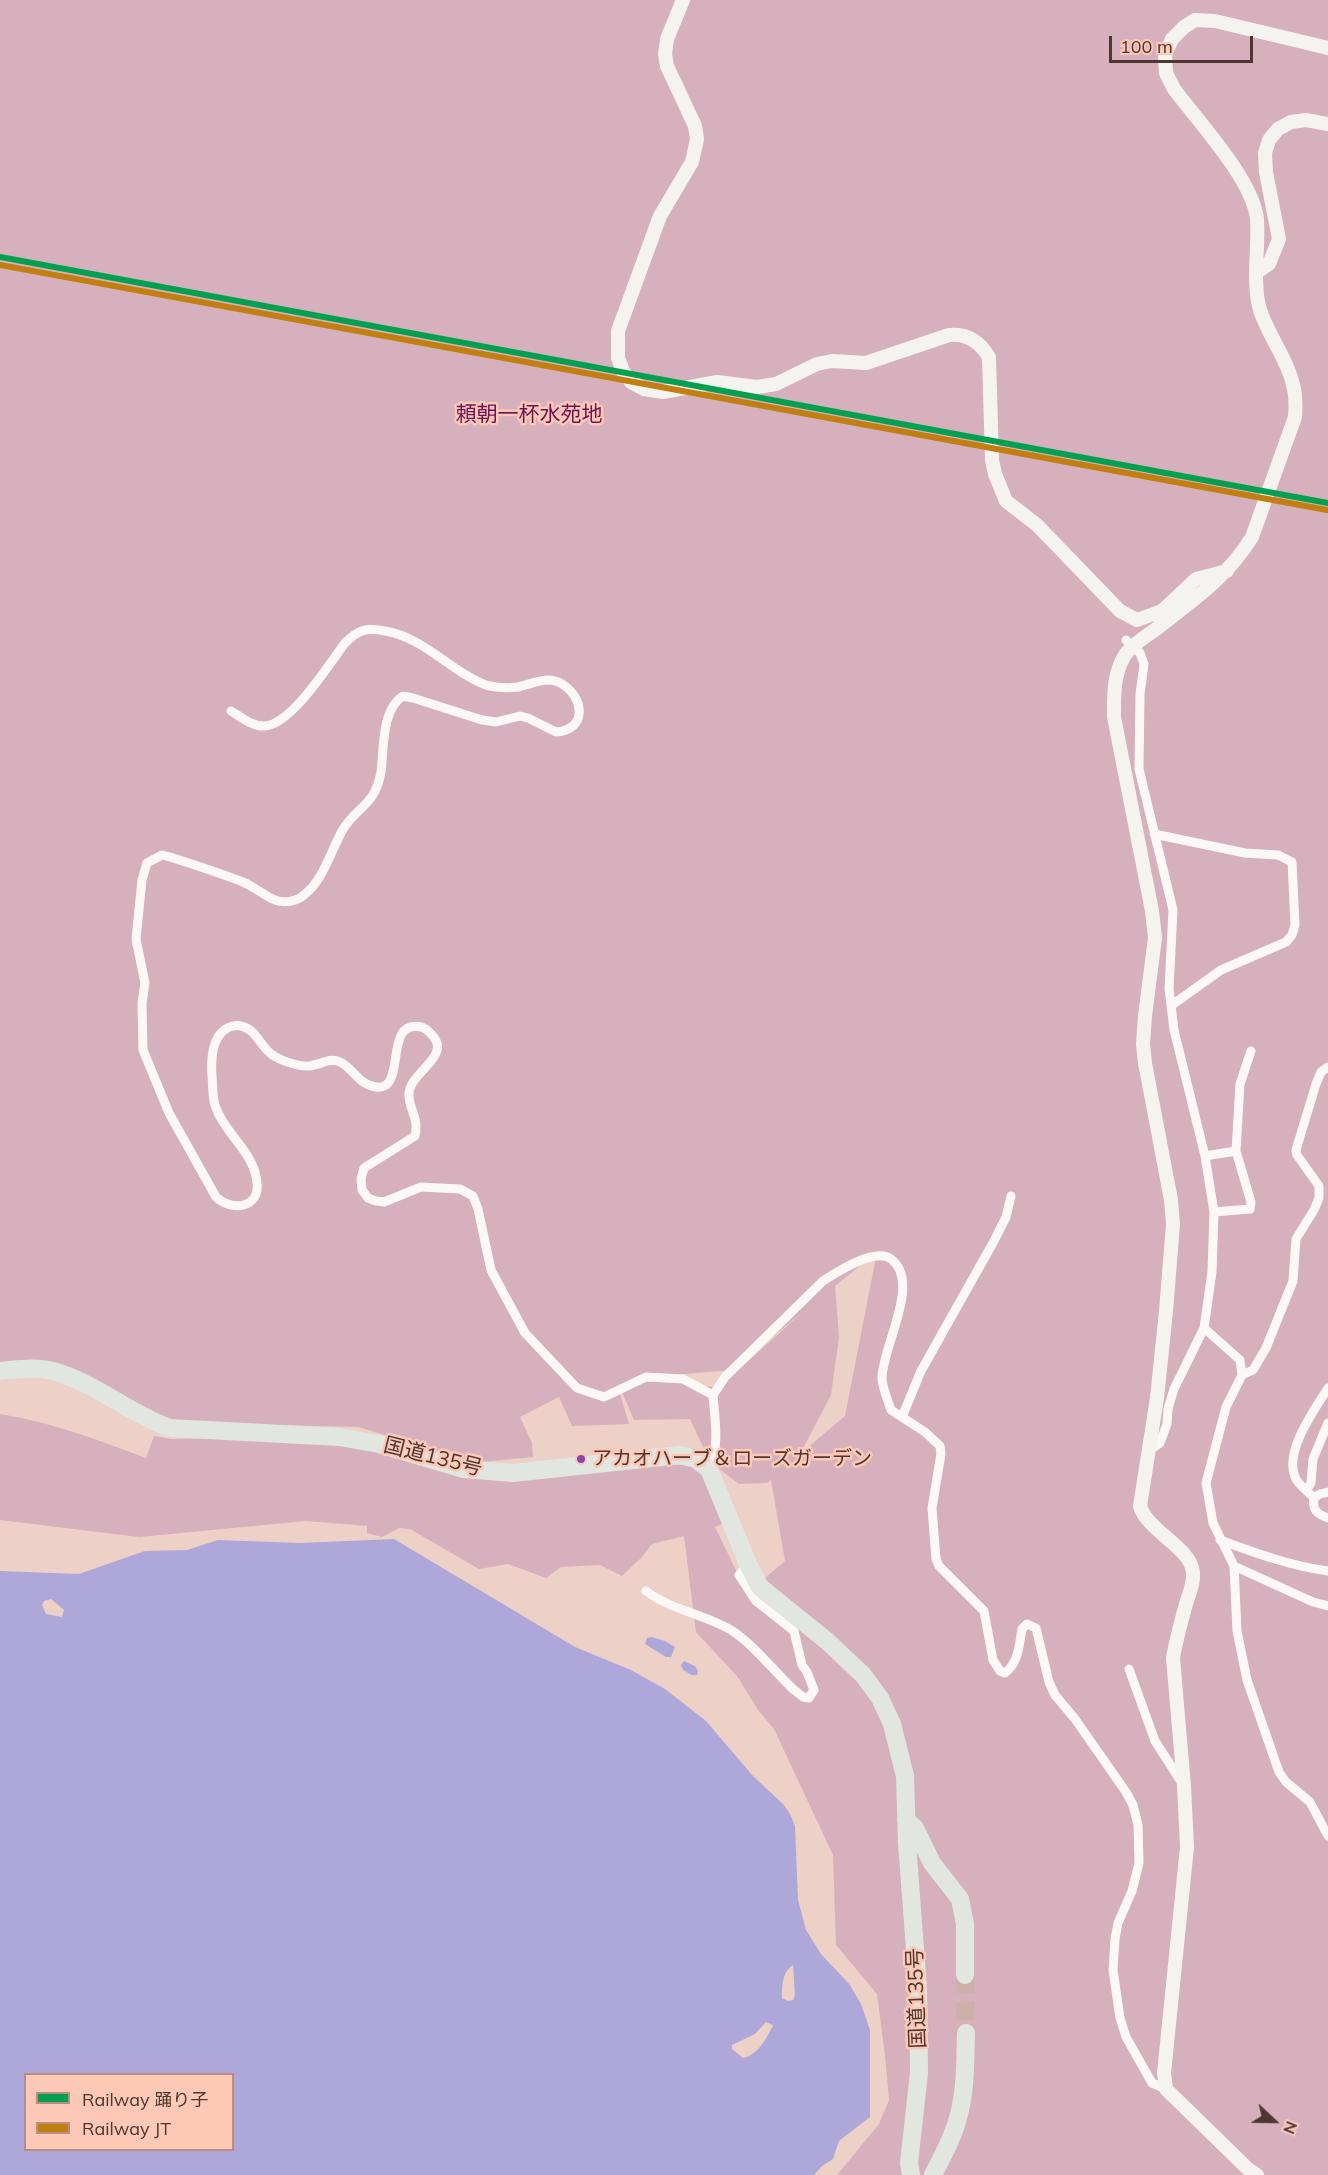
<!DOCTYPE html>
<html>
<head>
<meta charset="utf-8">
<style>
  body { margin:0 }
  #map { position:relative; width:1328px; height:2175px; overflow:hidden; background:#edd0c6; font-family:Mulish,"Noto Sans JP",sans-serif }
  canvas { display:block }
  .legend { position:absolute; left:24px; top:2073px; width:210px; height:78px; box-sizing:border-box; background:#fdc8b6; border:2px solid #b78e80; margin:0; padding:8px 10px; list-style:none; font-size:18px; color:#4d3730 }
  .legend li { display:flex; align-items:center; gap:12px; height:30px }
  .legend b { width:30px; border:2px solid #b78e80 }
  .north { position:absolute; left:1244px; top:2091px; width:60px; height:60px; -webkit-text-stroke:4px #fdc8b6; paint-order:stroke; rotate:112deg; font-size:16px; font-weight:700; line-height:24px; text-align:center; color:#4d3730 }
  .north::after { content:''; display:block; margin:auto; width:21px; height:27px; background:#4d3730; clip-path:polygon(50% 0,100% 100%,50% 72%,0 100%) }
  .scale { position:absolute; left:1109px; top:36px; width:144px; height:27px; box-sizing:border-box; border:3px solid #4d3730; border-top:0; padding-left:8px; font-size:18px; line-height:21px; white-space:nowrap; color:#4d3730; -webkit-text-stroke:4px #fdc8b6; paint-order:stroke }
</style>
</head>
<body>
<div id="map">
<canvas width="1328" height="2175"></canvas>
<ul class="legend">
<li><b style="height:8px;background:#04a04f"></b>Railway 踊り子</li>
<li><b style="height:8px;background:#c17e11"></b>Railway JT</li>
</ul>
<div class="north">N</div>
<div class="scale">100 m</div>
</div>
<script>
const g = document.querySelector('canvas').getContext('2d');
g.lineJoin = 'round';
function fill(path, color) {
  g.fillStyle = color;
  g.fill(path, 'evenodd');
}
function strokePath(path, color, width, dash) {
  g.strokeStyle = color;
  g.lineWidth = width;
  g.lineCap = dash ? 'butt' : 'round';
  g.setLineDash(dash || []);
  g.stroke(path);
}
function drawText(font, color, halo, rows, align = 'center') {
  g.font = font + ' Mulish,"Noto Sans JP",sans-serif';
  g.lineWidth = 5;
  g.setLineDash([]);
  g.textBaseline = 'middle';
  g.strokeStyle = halo;
  g.fillStyle = color;
  for (const [text, x, y, turn = 0] of rows) {
    g.save();
    g.translate(x, y);
    g.rotate((+turn || 0) * Math.PI / 180);
    g.textAlign = isNaN(turn) ? turn : align;
    if (halo) g.strokeText(text, 0, 0);
    g.fillText(text, 0, 0);
    g.restore();
  }
}
fill(new Path2D(`
  M0 0H1328V2175H837L879 2124 889 2100 885 2055 877 1994 836 1945 833 1855 774 1729 758 1710 737 1676 696 1632 684 1536 652 1544 642 1557 622 1576 600 1565 561 1567 546 1578 508 1564 479 1569 410 1529 399 1528 382 1537 367 1533V1526L306 1521 139 1537 0 1520V1414C51 1422 98 1440 146 1458L154 1436 171 1439 315 1436 513 1473 652 1465H716L704 1449 690 1419 634 1420 622 1392 620 1394 629 1424 572 1426 559 1397 520 1417 532 1443 533 1457 472 1463 359 1427 154 1422 57 1369 0 1366ZM877 1252 845 1416 800 1454 831 1395 839 1337 835 1286ZM804 1311 718 1388 647 1377 732 1370ZM717 1467 739 1484 767 1483 771 1480 785 1561 747 1593 715 1527 725 1523Z`), '#d6b0bc');
fill(new Path2D(`
  M394 1539 575 1647 631 1670 665 1689 706 1721 753 1776 783 1804 790 1814 795 1826 798 1900 806 1930 821 1954 850 1985 861 2004 870 2030V2117L839 2141 833 2159 822 2166 814 2175H0V1571L79 1574 145 1551 187 1550 218 1540 300 1543ZM51 1599 64 1610 62 1617 46 1614 42 1605 44 1601ZM793 1965 795 1995 793 2000 788 2001 782 1998C782 1986 782 1972 793 1965ZM766 2022 773 2025C767 2038 757 2056 743 2058L732 2049V2045L755 2034ZM26 2074H232V2150H26Z
  M652 1637 665 1641 675 1647 671 1657H666L645 1644 647 1638Z
  M684 1661 695 1666 698 1671 697 1675H692L683 1670 681 1665Z`), '#ada7da');
strokePath(new Path2D(`
  M965 1975 966 2033`), '#cdb1a8', 18, [18, 9]);
strokePath(new Path2D(`
  M1126 640 1140 653 1144 664 1140 694 1139 769 1173 910 1169 989 1174 1030 1205 1156 1214 1212 1212 1272 1204 1328 1174 1389 1168 1409 1167 1424 1160 1443 1147 1452
  M231 711C241 717 253 727 265 726 292 724 329 664 345 643 358 630 366 627 385 631 415 636 436 656 461 672 470 677 480 684 490 686 499 688 509 688 518 687 533 684 547 675 562 684 585 698 587 730 556 732L528 718 520 716 496 722 482 720 413 698 403 696C381 710 384 750 381 772 375 807 355 807 342 831 331 851 323 880 305 894 298 901 285 904 275 900 264 896 255 887 243 882 220 873 195 865 170 857L162 855 147 863 142 880 136 939 145 983 142 1003 143 1050 169 1113 216 1197C232 1212 260 1208 257 1183 255 1153 225 1134 216 1108 212 1099 213 1086 212 1076 211 1063 211 1049 218 1037 223 1029 232 1024 241 1026 257 1029 261 1049 274 1056 282 1061 300 1067 309 1066 320 1065 330 1057 340 1062 354 1069 359 1085 376 1087 408 1091 382 1019 421 1027 426 1028 429 1032 432 1035 453 1057 407 1073 409 1096 410 1112 419 1118 415 1136L364 1168 361 1179 362 1190 368 1198 376 1201 384 1202 421 1187 460 1189 473 1196 478 1209 491 1270 525 1333 577 1388 604 1397 646 1377 683 1379 713 1395
  M1154 834 1245 853 1278 855 1292 862 1295 925 1292 935 1286 942 1221 970 1172 1005
  M1205 1156 1236 1151
  M1214 1212 1250 1209 1251 1202 1236 1151 1240 1084 1251 1051
  M1204 1328 1240 1360 1242 1375 1226 1407 1206 1483 1213 1523 1234 1566
  M1242 1375 1253 1370 1266 1348 1293 1281 1296 1239 1314 1210 1319 1198V1186L1297 1155 1296 1150 1316 1084 1321 1072 1328 1067
  M1328 1388C1315 1409 1284 1451 1295 1477 1298 1485 1308 1491 1314 1498 1312 1510 1317 1514 1328 1518
  M902 1417 921 1371 994 1241 1006 1217 1011 1196
  M709 1469C720 1444 715 1422 713 1395L725 1377 823 1281C837 1272 875 1247 891 1259 922 1282 882 1347 882 1378 882 1388 888 1400 891 1410L925 1432 940 1446 941 1454 932 1508 936 1559 939 1566 984 1611 993 1660 1000 1671 1005 1673C1019 1662 1019 1645 1022 1629L1027 1624 1036 1628 1049 1682 1055 1695 1075 1719 1126 1792 1133 1805 1138 1825 1139 1863 1132 1891 1118 1923 1115 1939 1113 1970 1120 2018 1126 2037 1152 2083 1166 2089
  M1307 1489 1311 1483 1313 1459 1328 1423
  M1314 1498 1320 1494 1328 1492
  M1220 1540C1255 1553 1291 1566 1328 1571
  M646 1591C671 1610 704 1614 731 1630 753 1644 774 1671 793 1689L803 1697 809 1698 814 1690 807 1672 802 1665 794 1631 756 1601 739 1575 748 1564
  M1328 1606 1313 1602 1234 1566 1237 1631 1247 1680 1279 1772 1286 1782 1310 1802 1328 1836
  M1129 1669 1155 1741 1182 1783`), '#fcf8f6', 9);
strokePath(new Path2D(`
  M683 0 667 39 665 54 667 66 695 126 697 139 692 162 660 216 618 331V358L623 371 631 382 644 389 663 392 717 382 757 387 776 384 817 364 832 361 866 363 949 335C967 333 980 342 989 357L992 460 995 474 1006 501 1037 525 1120 611 1137 620 1162 611 1196 579 1227 571
  M1257 272 1269 264 1279 239 1266 172 1265 153 1269 140 1278 129 1291 122 1306 120 1328 124
  M1257 2175 1248 2169 1166 2089 1164 2073 1187 1847 1184 1786 1173 1658C1176 1640 1181 1622 1186 1604 1189 1594 1194 1584 1193 1573 1192 1548 1147 1531 1140 1506L1157 1398 1166 1311 1173 1224 1171 1200 1145 1063 1143 1044 1145 1016 1155 938 1152 911 1114 717C1114 696 1113 674 1125 655 1132 644 1150 634 1160 626 1195 599 1229 575 1252 537L1295 417C1296 405 1296 393 1292 381 1286 357 1268 335 1260 310 1252 283 1259 247 1257 219 1253 180 1198 121 1174 89L1166 73 1165 55 1172 39 1184 27 1195 20 1215 21 1328 48`), '#f5f3f0', 14);
strokePath(new Path2D(`
  M0 1371C19 1369 38 1366 56 1372 97 1384 130 1414 170 1428L339 1437 379 1444 464 1469 513 1473 680 1455 696 1459 709 1469 748 1564 760 1587 827 1641 863 1675 880 1698 892 1724 905 1776 907 1843 918 1989 919 2073 909 2163 911 2175
  M906 1820 915 1828 932 1863 960 1899 965 1924V1975
  M933 2175C942 2157 953 2138 958 2118 966 2090 965 2062 966 2033`), '#e1e6e0', 18);
strokePath(new Path2D(`
  M0 257 1328 503`), '#04a04f', 6);
strokePath(new Path2D(`
  M0 265 1327 510`), '#c17e11', 6);
for (const [x, y, r, color] of [
  [581,1459,5,"#8e44ad"]
]) {
  const dot = new Path2D();
  dot.arc(x, y, r, 0, 2 * Math.PI);
  g.fillStyle = color;
  g.fill(dot);
  strokePath(dot, '#fdc8b6', 2);
}
drawText('20px', '#4d3730', '#fdc8b6', [
  ["アカオハーブ＆ローズガーデン",592,1459]
], 'left');
drawText('21px', '#6c1257', '#fdc8b6', [
  ["頼朝一杯水苑地",529,415]
]);
drawText('21px', '#4d3730', '#fdc8b6', [
  ["国道135号",433,1457,14],
  ["国道135号",917,1998,-92]
]);
</script>
</body>
</html>
